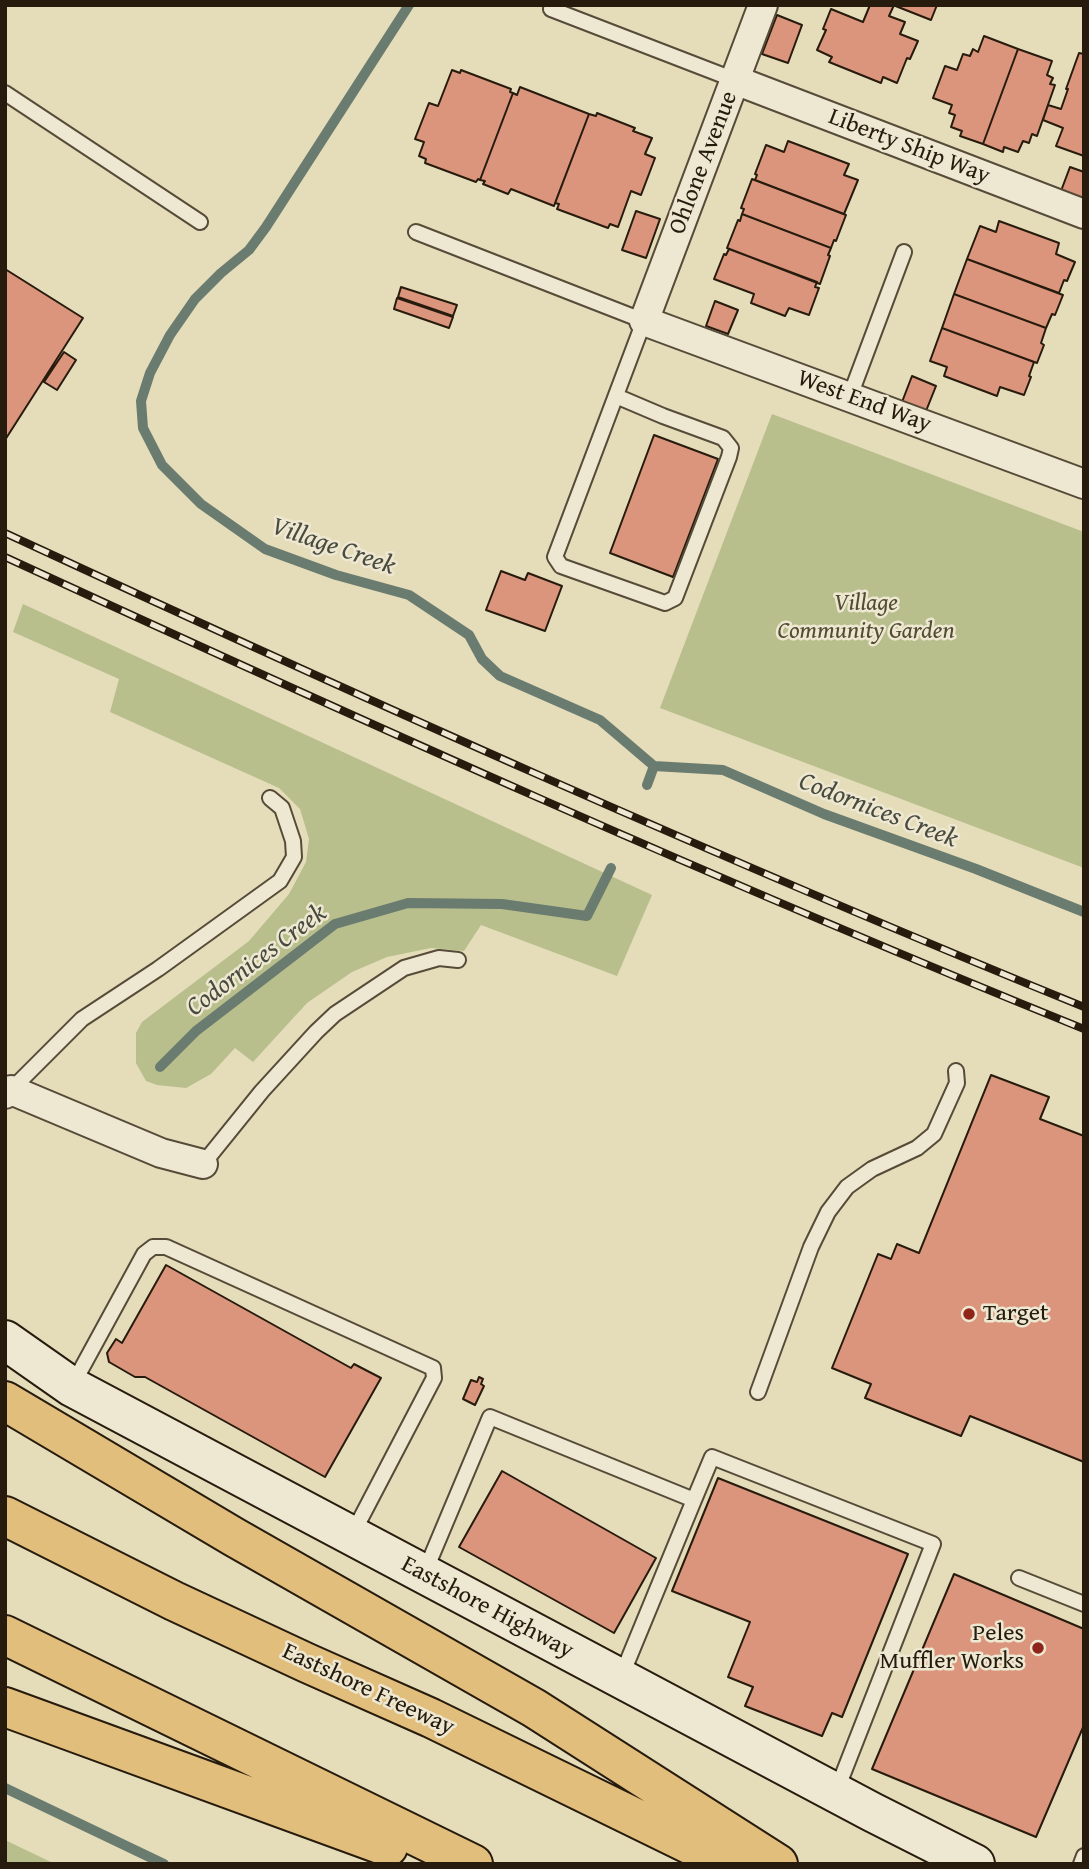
<!DOCTYPE html>
<html>
<head>
<meta charset="utf-8">
<style>
  body { margin:0 }
  #map { position:relative; width:1089px; height:1869px; overflow:hidden; background:#e5dcb9; font-family:"Gentium Book Plus",serif }
  canvas { display:block }
  .frame { position:absolute; inset:0; border:7px solid #271b0d; pointer-events:none }
</style>
</head>
<body>
<div id="map">
<canvas width="1089" height="1869"></canvas>
<div class="frame"></div>
</div>
<script>
const g = document.querySelector('canvas').getContext('2d');
g.lineJoin = 'round';
function fill(path, color) {
  g.fillStyle = color;
  g.fill(path, 'evenodd');
}
function strokePath(path, color, width, dash) {
  g.strokeStyle = color;
  g.lineWidth = width;
  g.lineCap = dash ? 'butt' : 'round';
  g.setLineDash(dash || []);
  g.stroke(path);
}
function drawText(font, color, halo, rows, align = 'center') {
  g.font = font + ' "Gentium Book Plus",serif';
  g.lineWidth = 5;
  g.setLineDash([]);
  g.textBaseline = 'middle';
  g.strokeStyle = halo;
  g.fillStyle = color;
  for (const [text, x, y, turn = 0] of rows) {
    g.save();
    g.translate(x, y);
    g.rotate((+turn || 0) * Math.PI / 180);
    g.textAlign = isNaN(turn) ? turn : align;
    if (halo) g.strokeText(text, 0, 0);
    g.fillText(text, 0, 0);
    g.restore();
  }
}
fill(new Path2D(`
  M772 414 1084 532V868L660 708Z
  M23 604 652 895 617 976 481 925 464 951 431 948 387 957 352 972 307 1003 253 1062 235 1048 211 1074 186 1088 157 1085 146 1081 136 1063V1033L142 1022 249 941 289 894 306 862 309 839 300 809 279 788 110 712 119 679 13 632Z
  M5 1840 55 1864H5Z`), '#b8bf8c');
strokePath(new Path2D(`
  M409 5 266 227 249 250 221 273 195 299 170 335 150 373 141 401 143 428 162 465 201 504 265 549 336 575 409 595 469 635 482 659 500 676 600 720 654 766 647 785
  M654 766 723 770 824 814 976 869 1084 912
  M160 1067 196 1031 335 924 408 903 502 904 587 916 611 868
  M5 1788 164 1864`), '#6a7b6f', 10);
const building = new Path2D(`
  M870 5H894L889 16 905 22 900 34 918 41 910 59 907 58 897 83 883 77 881 83 829 62 832 57 817 50 826 30 823 29 831 9 863 22Z
  M893 5H937L931 20Z
  M777 15 802 25 788 63 762 54Z
  M984 36 1018 49 983 144 960 136 962 131 951 127 955 115 949 113 952 105 933 98 945 66 957 70 963 54 970 56 973 49 978 52Z
  M1018 49 1052 61 1047 75 1053 78 1050 84 1055 85 1037 136 1032 134 1029 143 1023 141 1018 152 1004 147 1003 152 983 144Z
  M1079 53 1084 54V156L1056 146 1063 128 1043 120 1048 105 1061 109 1068 89H1066Z
  M452 70 460 73 461 70 511 89 510 92 513 93 480 180 478 179 476 182 425 163 426 159 419 156 424 142 415 139 429 103 438 106Z
  M520 87 589 114 554 206 511 189 508 194 483 184 485 181 480 180 513 93 517 95Z
  M597 113 635 128 633 131 652 138 645 154 655 158 641 195 631 191 618 227 610 224 608 228 557 209 559 204 555 203 589 114 596 116Z
  M788 141 849 164 844 175 858 180 844 214 755 180 757 175 755 174 766 145 784 152Z
  M1070 167 1084 172V200L1061 191Z
  M752 179 846 215 836 241 834 240 831 248 742 214 744 209 741 208Z
  M636 211 660 219 646 258 622 250Z
  M742 214 831 248 828 255 830 256 820 284 727 248 738 220 740 221Z
  M999 221 1059 243 1056 254 1075 262 1067 281 1064 280 1059 293 967 259 980 226 996 232Z
  M729 249 817 282 815 287 819 288 809 315 789 308 785 316 751 303 754 294 714 279 724 254 726 255Z
  M967 259 1063 295 1055 315 1052 314 1046 328 954 294Z
  M5 269 83 318 5 440Z
  M401 287 457 305 453 316 398 297Z
  M954 294 1046 328 1041 343 1044 345 1037 363 942 328Z
  M397 298 453 317 449 328 394 309Z
  M715 301 738 310 728 334 706 326Z
  M942 328 1034 362 1029 376 1031 377 1024 395 1000 387 997 396 944 376 947 367 930 361Z
  M64 352 76 360 57 390 44 382Z
  M912 376 936 386 926 411 902 402Z
  M654 435 718 459 673 577 610 553Z
  M501 571 525 580 528 573 562 586 545 631 486 610Z
  M991 1075 1049 1097 1040 1119 1084 1136V1462L970 1416 961 1436 865 1398 871 1384 832 1368 878 1254 891 1259 897 1244 919 1253Z
  M166 1265 351 1368 354 1364 381 1378 325 1477 145 1377H135L109 1362 107 1353 116 1339 122 1343Z
  M479 1377 483 1379 481 1384 484 1386 475 1405 463 1399 471 1380 477 1382Z
  M502 1471 656 1558 614 1633 459 1547Z
  M718 1478 908 1554 842 1717 832 1713 822 1736 745 1706 753 1687 728 1677 750 1622 672 1591Z
  M954 1574 1084 1629V1725L1036 1837 872 1769Z`);
fill(building, '#da957c');
strokePath(building, '#271b0d', 2);
const lane = new Path2D(`
  M551 9 735 80
  M5 93 200 222
  M416 232 644 321 555 557 561 566 665 603 675 598 729 457 731 448 723 438 663 416 616 396
  M850 396 904 252
  M11 1090 82 1019 158 969 280 881 294 857 293 841 282 808 270 798
  M203 1164 262 1091 316 1032 335 1014 404 968 439 958 458 960
  M72 1386 144 1254 153 1247H166L433 1368 434 1378 352 1535
  M758 1392 811 1247 828 1212 847 1187 872 1169 917 1148 934 1134 957 1083 956 1071
  M424 1574 490 1417 694 1500 712 1457 933 1544 836 1792
  M1019 1578 1084 1604
  M621 1677 694 1500
  M1081 1864 1084 1856`);
const street = new Path2D(`
  M763 5 644 321 1084 484
  M735 80 1084 214
  M5 1094 11 1090 161 1153 203 1164`);
const secondary = new Path2D(`
  M5 1340 72 1387 872 1812 975 1864`);
const highway = new Path2D(`
  M5 1401 234 1537 534 1708 778 1864
  M5 1516 174 1601 307 1663 431 1718 730 1864
  M5 1635 473 1864
  M5 1707 388 1847`);
strokePath(lane, '#564b38', 18);
strokePath(street, '#564b38', 32);
strokePath(secondary, '#271b0d', 42);
strokePath(highway, '#271b0d', 42);
strokePath(lane, '#eee8d2', 14);
strokePath(street, '#eee8d2', 28);
strokePath(secondary, '#eee8d2', 38);
strokePath(highway, '#e2be7c', 38);
const rail = new Path2D(`
  M5 533C362 698 720 859 1084 1007
  M5 557C362 721 720 882 1084 1029`);
strokePath(rail, '#271b0d', 8);
strokePath(rail, '#eee8d2', 5, [16]);
for (const [x, y, r, color] of [
  [969,1314,7,"#8f2418"],
  [1038,1648,7,"#8f2418"]
]) {
  const dot = new Path2D();
  dot.arc(x, y, r, 0, 2 * Math.PI);
  g.fillStyle = color;
  g.fill(dot);
  strokePath(dot, '#eee8d2', 2.5);
}
drawText('24px', '#271b0d', '#eee8d2', [
  ["Liberty Ship Way",909,147,21],
  ["Ohlone Avenue",704,163,-69],
  ["West End Way",864,402,20],
  ["Eastshore Highway",487,1608,28],
  ["Eastshore Freeway",368,1690,25]
]);
drawText('italic 24px', '#524c33', '#eee8d2', [
  ["Village",866,604],
  ["Community Garden",866,632]
]);
drawText('24px', '#271b0d', '#eee8d2', [
  ["Target",983,1314],
  ["Peles",1024,1634,"right"],
  ["Muffler Works",1024,1662,"right"]
], 'left');
drawText('italic 26px', '#484b3e', '#eee8d2', [
  ["Village Creek",333,547,19],
  ["Codornices Creek",878,811,21],
  ["Codornices Creek",257,961,-37]
]);
</script>
</body>
</html>
